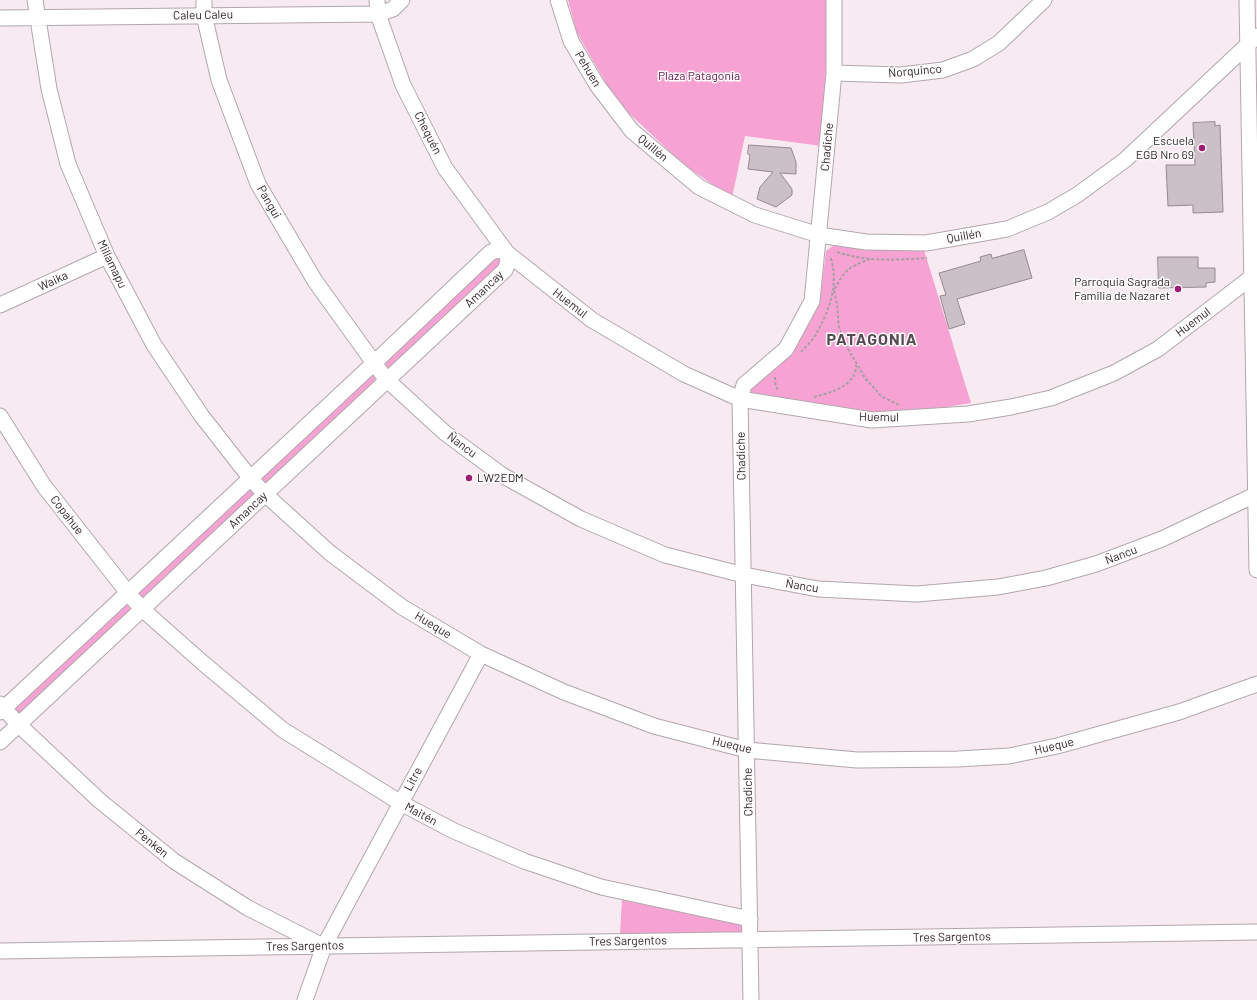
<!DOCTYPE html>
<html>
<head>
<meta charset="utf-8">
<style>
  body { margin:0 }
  canvas { display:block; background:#f7ebf1 }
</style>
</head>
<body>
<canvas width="1257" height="1000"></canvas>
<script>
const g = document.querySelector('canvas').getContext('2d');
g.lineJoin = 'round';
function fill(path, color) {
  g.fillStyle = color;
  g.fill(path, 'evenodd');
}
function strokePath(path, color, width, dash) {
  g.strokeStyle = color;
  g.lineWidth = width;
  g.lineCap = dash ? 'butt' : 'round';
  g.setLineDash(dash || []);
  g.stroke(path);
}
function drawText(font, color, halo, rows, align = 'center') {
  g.font = font + ' Barlow,sans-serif';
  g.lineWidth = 3;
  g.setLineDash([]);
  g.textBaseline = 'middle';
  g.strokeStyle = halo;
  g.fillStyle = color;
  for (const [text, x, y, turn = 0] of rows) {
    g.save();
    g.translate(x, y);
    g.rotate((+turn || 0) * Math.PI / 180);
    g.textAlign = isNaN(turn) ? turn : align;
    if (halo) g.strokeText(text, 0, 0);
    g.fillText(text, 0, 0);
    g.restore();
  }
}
fill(new Path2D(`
  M568 0H829L822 146 745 136 732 198 683 164 617 102 577 33Z
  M834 245 924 250 971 403 947 407 881 413 746 395 751 384 799 340 820 298 826 251Z
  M494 256 501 259 499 267 388 369 384 368 383 361Z
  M370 374 375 377V383L269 482 265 484 261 481V475Z
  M250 489 253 492V496L144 598 139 596 138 593Z
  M125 604 130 607 129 613 19 714 17 713 14 709Z
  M622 900 741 925 742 930 740 933 620 934Z`), '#f6a3d4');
const building = new Path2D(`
  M1215 122V126L1220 125 1223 212 1193 213V205L1168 206 1166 165H1195L1193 123Z
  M749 145 791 148 796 162V174L780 173 792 189V195L776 207 757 199 760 187 773 172 748 169 750 155 748 154Z
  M1024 250 1032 278 957 299 965 324 949 329 940 296 946 295 939 273 981 261 980 257 991 254 992 258Z
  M1158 257H1198V268H1215V282L1206 283V287L1159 288Z`);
fill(building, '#ccc0c7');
strokePath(building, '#95898f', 1);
const minor = new Path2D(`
  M35 0 49 89 68 164 107 256 154 345 201 415 251 479 265 494 330 553 402 607 481 654 564 692 654 726 747 750 857 760 958 759 1009 756 1057 746 1179 712 1257 684
  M204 0V15L219 80 258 184 315 281 374 363 386 379 445 433 502 475 581 519 665 555 744 575 818 589 917 594 998 587 1046 578 1096 564 1162 539 1257 494
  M377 0 378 14 403 85 445 168 507 253 592 320 684 374 740 399 872 420 968 414 1011 407 1051 398 1114 373 1158 349 1257 273
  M558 0 571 41 597 85 632 131 699 187 755 215 819 235 866 242 926 243 1007 229 1048 212 1077 195 1125 160 1257 36
  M1247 0 1257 570
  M0 18 378 14 393 9 402 0
  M834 73 901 75 943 70 973 59 999 43 1044 0
  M0 305 107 256
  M0 416 44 486 128 593 142 609 203 663 283 730 401 803 454 831 524 861 601 887 750 919
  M0 704 19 725 100 801 174 861 248 908 321 945
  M0 712 374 363 491 252 499 250 507 253
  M0 742C169 585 336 426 505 270L508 262 507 253
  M0 951 1257 932
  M305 1000 324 946 481 654
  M751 1000 740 399 744 385 786 349 812 301 834 73V0`);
strokePath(minor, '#b2a6ad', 17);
strokePath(new Path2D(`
  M837 252C867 262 896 260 927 258
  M870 259C847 268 846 269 834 290L837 305 839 327 848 349 865 378 881 396 899 405
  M801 352C805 347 811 342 815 336 829 312 840 283 830 256
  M775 377V382L778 391
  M814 397C828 393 848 389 854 374 856 372 856 368 856 365`), '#a79ea2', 2, [3, 2]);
strokePath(minor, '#fff', 15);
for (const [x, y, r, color] of [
  [1202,148,4,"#9c1f76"],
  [1178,289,4,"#9c1f76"],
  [469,478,4,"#9c1f76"]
]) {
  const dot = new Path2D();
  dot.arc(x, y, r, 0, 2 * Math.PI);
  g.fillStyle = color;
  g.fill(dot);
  strokePath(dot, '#fefbfd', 1.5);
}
drawText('12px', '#2f2a2d', '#fefbfd', [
  ["Caleu Caleu",203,15,-1],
  ["Pehuen",588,69,59],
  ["Ñorquinco",915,71,-5],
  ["Chequén",428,133,63],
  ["Chadiche",827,147,-85],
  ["Quillén",653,148,40],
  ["Pangui",269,202,60],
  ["Quillén",964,236,-10],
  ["Millamapu",112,264,64],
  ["Waika",53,281,-25],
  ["Amancay",484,289,-43],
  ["Huemul",570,303,38],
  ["Huemul",1193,322,-37],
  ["Huemul",879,417,1],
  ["Ñancu",462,445,37],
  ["Chadiche",741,456,-91],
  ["Amancay",248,510,-43],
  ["Copahue",67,515,52],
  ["Ñancu",1121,555,-21],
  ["Ñancu",802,586,9],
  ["Hueque",433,625,31],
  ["Hueque",732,745,13],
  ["Hueque",1054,746,-13],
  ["Litre",413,779,-62],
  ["Chadiche",748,792,-91],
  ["Maitén",421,814,28],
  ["Penken",152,843,39],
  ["Tres Sargentos",952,937,-1],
  ["Tres Sargentos",628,941,-1],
  ["Tres Sargentos",305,946,-1]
]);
drawText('12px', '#5c1245', '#fefbfd', [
  ["Plaza Patagonia",699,76]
]);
drawText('12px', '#2f2a2d', '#fefbfd', [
  ["Escuela",1194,141],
  ["EGB Nro 69",1194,155],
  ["Parroquia Sagrada",1170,282],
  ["Familia de Nazaret",1170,296],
  ["LW2EDM",477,478,"left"]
], 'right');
g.letterSpacing = '1px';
drawText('bold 16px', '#554b50', '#fefbfd', [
  ["PATAGONIA",872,340]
]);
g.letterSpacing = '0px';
</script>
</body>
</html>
